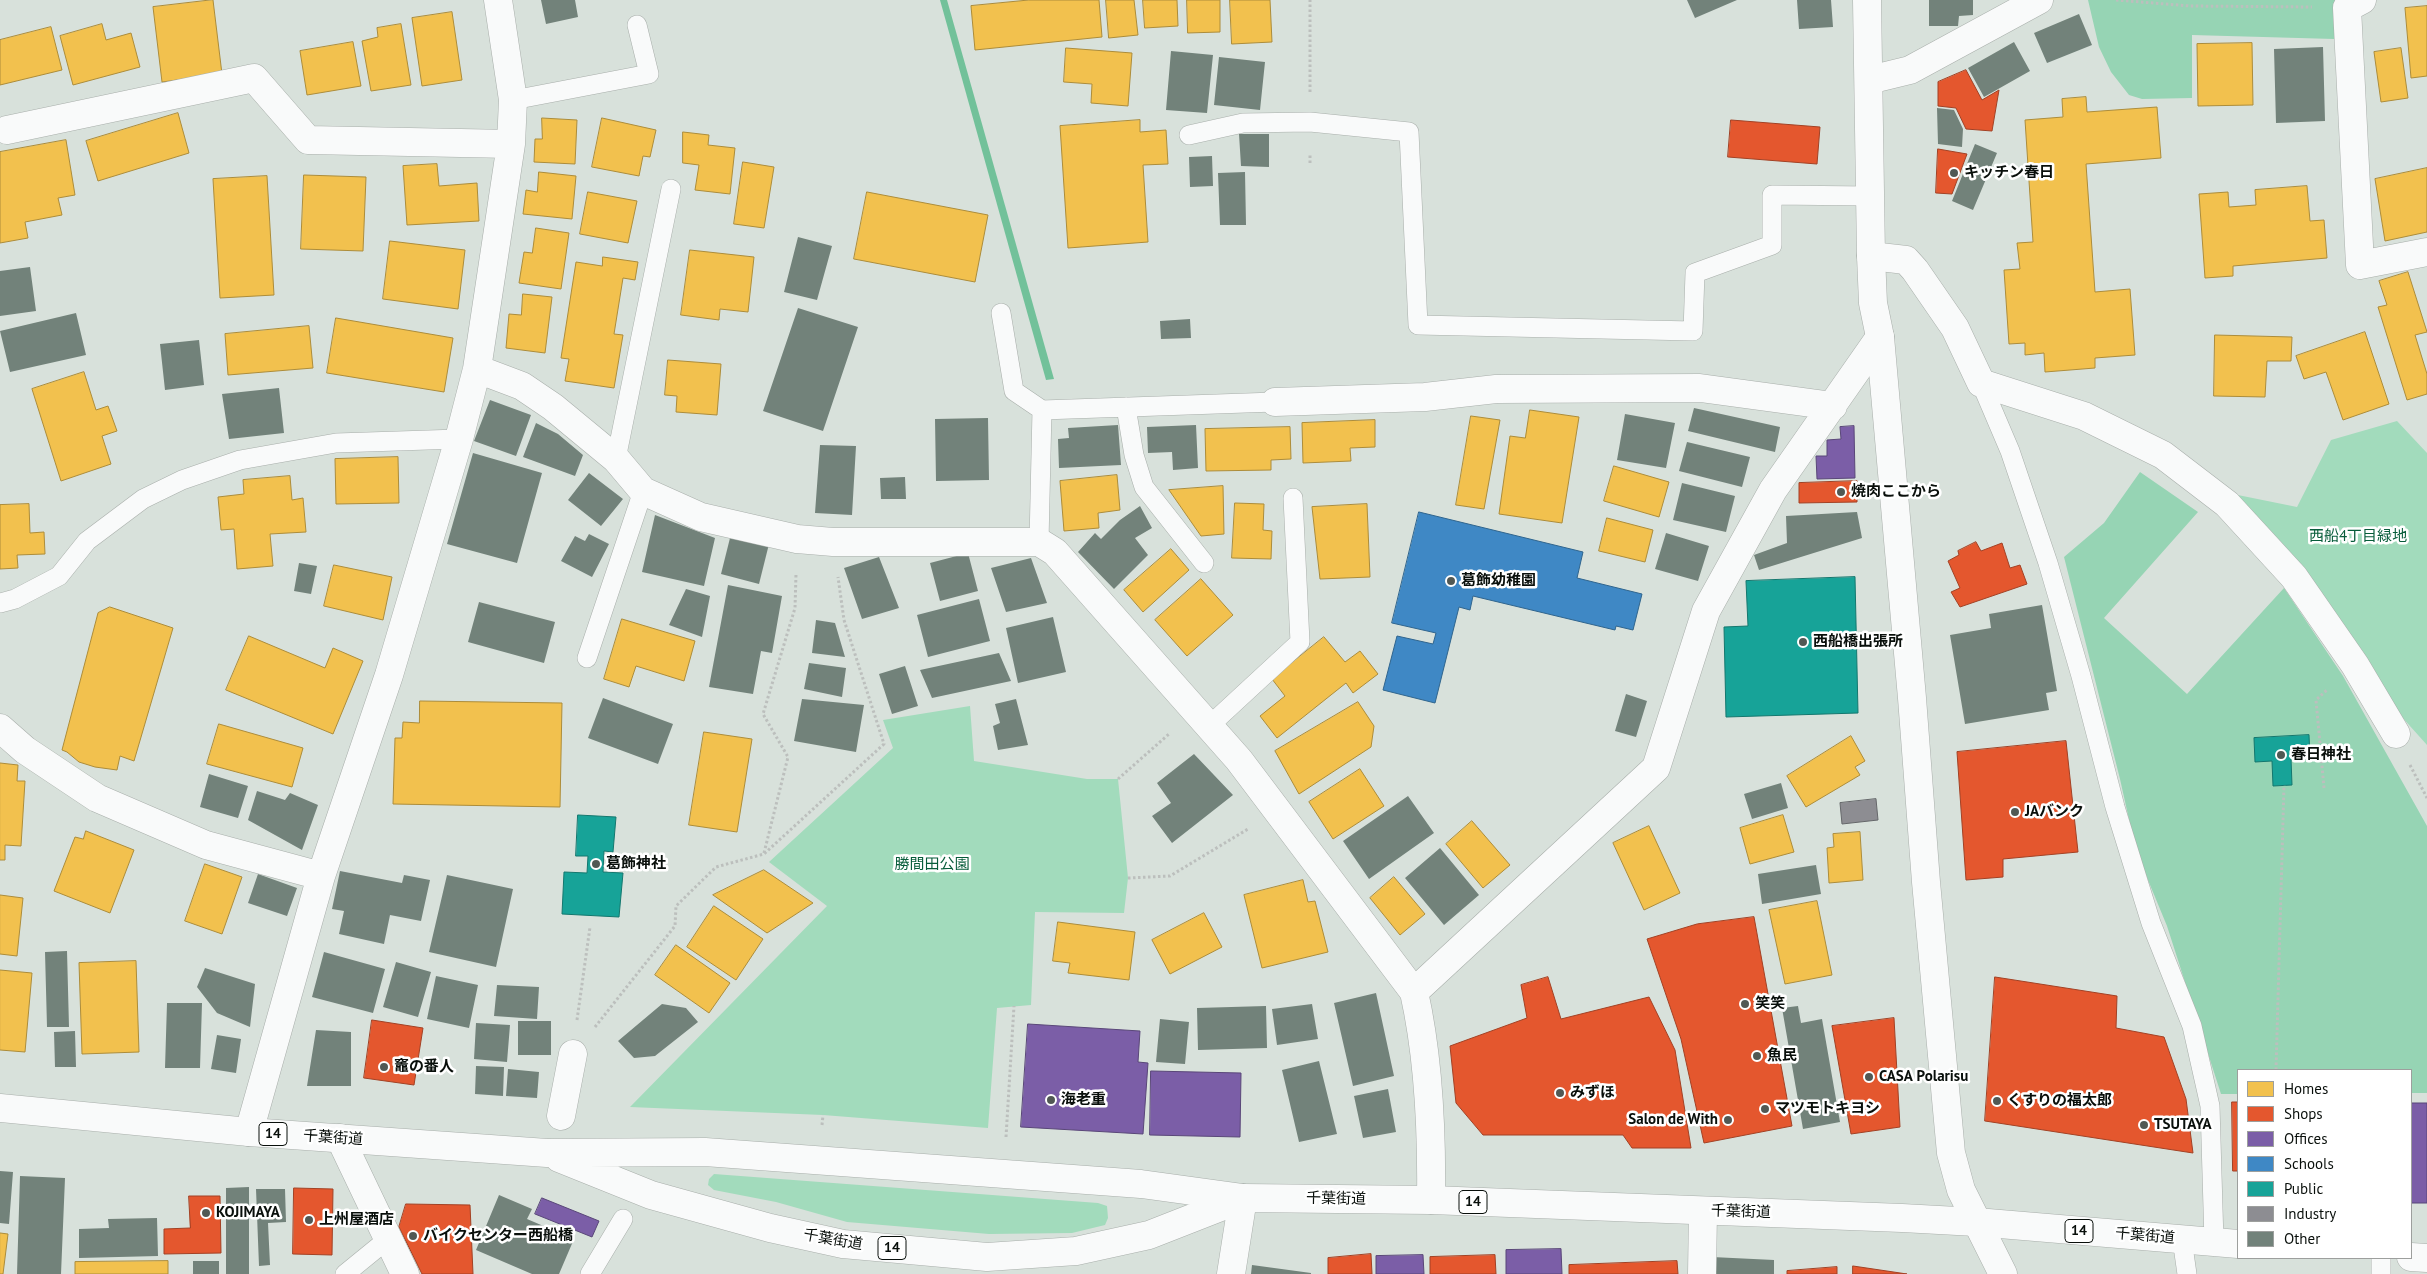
<!DOCTYPE html>
<html>
<head>
<meta charset="utf-8">
<style>
  body { margin:0 }
  #map { position:relative; width:2427px; height:1274px; overflow:hidden; background:#d8e1db; font-family:"PT Sans",sans-serif }
  canvas { display:block }
  .legend { position:absolute; left:2237px; top:1069px; width:175px; height:190px; box-sizing:border-box; background:#fff; border:1px solid #9d9f9d; margin:0; padding:6px 9px; list-style:none; font-size:15px; color:#090f0b }
  .legend li { display:flex; align-items:center; gap:10px; height:25px }
  .legend b { width:25px; border:1px solid #9d9f9d }
</style>
</head>
<body>
<div id="map">
<canvas width="2427" height="1274"></canvas>
<ul class="legend">
<li><b style="height:14px;background:#f2c14e"></b>Homes</li>
<li><b style="height:14px;background:#e4572e"></b>Shops</li>
<li><b style="height:14px;background:#7b5ea7"></b>Offices</li>
<li><b style="height:14px;background:#3f88c5"></b>Schools</li>
<li><b style="height:14px;background:#17a398"></b>Public</li>
<li><b style="height:14px;background:#8d8d92"></b>Industry</li>
<li><b style="height:14px;background:#72827a"></b>Other</li>
</ul>
</div>
<script>
const g = document.querySelector('canvas').getContext('2d');
g.lineJoin = 'round';
function fill(path, color) {
  g.fillStyle = color;
  g.fill(path, 'evenodd');
}
function strokePath(path, color, width, dash) {
  g.strokeStyle = color;
  g.lineWidth = width;
  g.lineCap = dash ? 'butt' : 'round';
  g.setLineDash(dash || []);
  g.stroke(path);
}
function drawText(font, color, halo, rows, align = 'center') {
  g.font = font + ' "PT Sans","Noto Sans JP",sans-serif';
  g.lineWidth = 5;
  g.setLineDash([]);
  g.textBaseline = 'middle';
  g.strokeStyle = halo;
  g.fillStyle = color;
  for (const [text, x, y, turn = 0] of rows) {
    g.save();
    g.translate(x, y);
    g.rotate((+turn || 0) * Math.PI / 180);
    g.textAlign = isNaN(turn) ? turn : align;
    if (halo) g.strokeText(text, 0, 0);
    g.fillText(text, 0, 0);
    g.restore();
  }
}
fill(new Path2D(`
  M2397 421 2427 453V745L2375 687 2223 492 2297 507 2331 440Z
  M970 706 974 761 1087 779H1118L1128 878 1124 913 1035 912 1031 1005 997 1008 988 1128 823 1115 630 1107 827 906 769 862 893 748 883 720Z
  M714 1174 1098 1203 1107 1206 1108 1218 1105 1225 1072 1233 989 1234 847 1222 776 1202 714 1190 708 1185 709 1179Z`), '#a2dbbc');
fill(new Path2D(`
  M2088 0H2345L2335 17 2334 39 2192 35V98L2142 99 2129 95 2111 72 2099 47Z
  M2140 472 2198 512 2104 618 2187 694 2284 588 2343 676 2427 826V1093H2411V1070H2238V1094H2221L2167 926 2136 851 2120 779 2064 557 2104 523Z`), '#96d4b4');
fill(new Path2D(`
  M940 0H947L1054 379 1046 380Z`), '#72c19a');
const homes = new Path2D(`
  M213 0 222 74 162 82 153 7Z
  M1029 0H1099L1102 37 975 50 971 6Z
  M1106 0H1134L1138 35 1109 38Z
  M1143 0H1177L1178 26 1145 28Z
  M1187 0H1220V32L1188 33Z
  M1230 0H1270L1272 42 1232 44Z
  M2427 6V76L2411 78 2405 8Z
  M452 12 462 80 422 86 412 18Z
  M102 24 106 40 131 33 140 67 73 85 60 36Z
  M401 24 411 85 371 91 362 41 378 37 377 28Z
  M51 27 62 70 0 85V40Z
  M353 42 361 86 307 95 300 51Z
  M2252 43 2253 105 2198 106 2197 44Z
  M1066 48 1132 53 1128 106 1091 103 1092 84 1064 82Z
  M2401 48 2408 98 2381 102 2374 52Z
  M2086 97 2087 112 2157 107 2161 158 2086 164 2095 292 2130 289 2135 355 2095 358V368L2045 372 2044 353 2025 355V343L2009 344 2004 270 2020 269 2017 243 2033 242 2025 120 2063 117 2062 99Z
  M178 113 189 153 98 181 86 141Z
  M542 118 577 120 575 164 534 162 535 139H542Z
  M602 118 656 130 650 157 643 156 639 176 592 167Z
  M1140 120V132L1166 130 1168 164 1143 165 1148 242 1068 248 1060 126Z
  M683 132 709 135 708 145 735 148 730 194 695 190 699 165 683 163Z
  M66 140 75 195 58 198 62 215 25 222 28 238 0 243V152Z
  M743 162 774 167 764 228 734 224Z
  M437 164 439 186 477 183 479 221 407 225 403 166Z
  M2427 168V232L2385 241 2375 179Z
  M539 172 576 176 572 219 523 214 526 190 537 192Z
  M304 175 366 177 363 251 301 249Z
  M267 176 274 295 220 298 213 179Z
  M2307 186 2310 221 2324 220 2327 258 2233 266V276L2205 278 2199 194 2228 192 2229 207 2256 205 2255 190Z
  M588 192 637 201 628 243 580 234Z
  M867 192 988 215 975 282 854 259Z
  M536 228 569 233 561 289 519 283 524 252 532 253Z
  M390 241 465 250 458 309 383 299Z
  M690 250 754 257 748 312 720 309 719 320 681 315Z
  M603 257 638 262 635 280 623 278 614 334 623 335 614 388 565 381 569 359 561 358 576 262 602 266Z
  M2408 272 2427 332 2415 335 2427 374V394L2407 400 2378 307 2387 305 2379 281Z
  M523 294 552 297 545 353 506 348 509 314 521 315Z
  M336 318 453 338 444 392 327 373Z
  M309 326 313 368 228 375 225 334Z
  M2365 332 2389 404 2343 420 2326 372 2304 379 2296 356Z
  M2215 335 2292 337 2291 361H2267L2265 397 2214 396Z
  M668 360 721 364 717 415 676 412 677 396 665 395Z
  M84 372 96 410 108 406 117 431 102 436 111 464 61 481 32 389Z
  M1530 410 1579 417 1562 523 1499 514 1510 436 1525 438Z
  M1471 416 1500 420 1484 509 1456 505Z
  M1375 420V447L1350 448 1351 461 1303 463 1302 423Z
  M1290 427 1291 459 1271 460V470L1206 471 1205 429Z
  M398 457 399 503 336 504 335 459Z
  M1614 466 1669 482 1659 517 1604 501Z
  M1117 475 1120 510 1098 513 1099 528 1064 531 1060 481Z
  M290 476 292 500 303 498 306 532 270 534 273 566 237 569 234 529 221 530 218 497 244 494 243 480Z
  M1223 486 1224 534 1201 536 1169 490Z
  M1235 503 1264 504 1263 530 1272 531 1271 559 1232 558Z
  M29 504 30 533 44 532 45 554 17 555 18 568 0 569V505Z
  M1367 504 1370 577 1320 579 1312 507Z
  M1607 518 1653 530 1645 562 1599 551Z
  M1171 549 1189 570 1143 612 1124 590Z
  M334 565 392 577 383 620 324 606Z
  M1201 579 1233 615 1187 656 1155 620Z
  M110 607 173 628 134 761 120 756 117 770 95 767 79 762 67 752 62 750 98 613Z
  M622 619 695 641 684 681 636 666 629 687 604 679Z
  M249 636 325 668 333 648 363 661 333 734 226 690Z
  M1324 637 1345 662 1360 651 1378 674 1353 693 1346 683 1277 738 1260 716 1285 696 1272 679Z
  M420 701 562 703 560 807 393 804 395 738H402L403 722 419 723Z
  M1358 702 1374 726 1371 747 1299 794 1275 751Z
  M219 724 303 748 292 787 207 764Z
  M704 732 752 739 737 832 689 825Z
  M1851 736 1865 761 1855 767 1860 775 1806 807 1787 776Z
  M0 763 18 765 17 781H25L21 846 5 845V860H0Z
  M1360 769 1384 806 1333 839 1309 802Z
  M1783 815 1794 852 1750 864 1740 828Z
  M1472 821 1510 865 1483 888 1446 844Z
  M1649 826 1680 893 1644 910 1613 843Z
  M86 831 134 850 110 913 54 891 75 837 83 839Z
  M1860 832 1863 880 1829 883 1827 848 1834 847 1833 834Z
  M205 864 242 877 222 934 185 921Z
  M764 870 813 903 767 933 713 895Z
  M1394 877 1425 914 1400 935 1370 898Z
  M1303 880 1308 902 1315 901 1328 952 1262 968 1244 895Z
  M0 895 23 898 17 956 0 954Z
  M1817 901 1832 975 1785 984 1769 910Z
  M714 906 763 939 736 980 687 947Z
  M1204 913 1222 947 1170 974 1152 940Z
  M1058 922 1135 932 1129 980 1068 973 1070 963 1053 961Z
  M676 945 730 983 709 1013 655 975Z
  M136 961 139 1052 82 1054 79 963Z
  M0 970 32 973 25 1052 0 1050Z
  M0 1233 8 1234 3 1274H0Z
  M168 1261V1274H75V1262Z`);
fill(homes, '#f2c14e');
strokePath(homes, '#ac8c3a', 1);
const shops = new Path2D(`
  M1966 70 1982 100 1999 90 1992 131 1966 129 1956 108 1938 106V82Z
  M1731 120 1820 127 1817 164 1728 157Z
  M1938 149 1967 154 1952 194 1936 193Z
  M1857 481V502L1799 503V483Z
  M1976 542 1981 551 2002 543 2010 568 2020 565 2027 584 1960 607 1951 592 1960 588 1948 561 1959 555 1958 551Z
  M2066 741 2078 852 2003 859V877L1966 880 1957 752Z
  M1754 917 1792 1126 1704 1143 1681 1039 1647 939 1697 924Z
  M1548 977 1561 1019 1649 997 1675 1050 1691 1148H1632L1623 1135H1483L1456 1103 1450 1046 1527 1018 1521 985Z
  M1995 977 2117 996 2116 1028 2164 1037 2186 1099 2193 1153 1985 1121Z
  M1894 1018 1900 1127 1851 1134 1832 1026Z
  M372 1020 423 1028 414 1085 364 1078Z
  M2232 1102H2238V1171H2233Z
  M294 1188 333 1189 332 1255 293 1254Z
  M189 1196H220L221 1253 164 1254V1229L190 1228Z
  M406 1204 470 1205 473 1274H422L399 1227Z
  M1371 1254 1372 1274H1328V1258Z
  M1495 1255 1496 1274H1430V1257Z
  M1677 1261 1678 1274H1569V1265Z
  M1853 1266 1907 1274H1853Z
  M1837 1267V1274H1787V1271Z`);
fill(shops, '#e4572e');
strokePath(shops, '#a24124', 1);
const offices = new Path2D(`
  M1854 426 1855 478 1817 479 1816 456H1827V440L1841 439 1840 427Z
  M1028 1024 1140 1031 1138 1062 1148 1063 1143 1134 1021 1127Z
  M1151 1071 1241 1073 1240 1137 1150 1135Z
  M2411 1103H2427V1203H2411Z
  M542 1198 599 1221 592 1237 535 1214Z
  M1561 1249 1562 1274H1506V1250Z
  M1423 1255 1424 1274H1376V1256Z`);
fill(offices, '#7b5ea7');
strokePath(offices, '#594678', 1);
const schools = new Path2D(`
  M1419 512 1583 552 1577 578 1642 594 1633 630 1616 626 1615 630 1473 596 1470 610 1459 607 1435 703 1383 690 1397 636 1433 644 1436 633 1392 623Z`);
fill(schools, '#3f88c5');
strokePath(schools, '#2f648d', 1);
const public = new Path2D(`
  M1855 577 1858 713 1726 717 1724 627 1748 626 1746 581Z
  M2309 735 2310 758 2291 759 2292 785 2273 786 2272 761 2255 762 2254 738Z
  M578 815 616 817 613 852 604 851 603 872 623 873 619 917 562 914 564 872 587 873 588 856H576Z`);
fill(public, '#17a398');
strokePath(public, '#13776e', 1);
const industry = new Path2D(`
  M1876 799 1878 820 1842 824 1840 803Z`);
fill(industry, '#8d8d92');
strokePath(industry, '#65676a', 1);
fill(new Path2D(`
  M541 0H575L578 17 546 24Z
  M1687 0H1737L1695 18Z
  M1797 0H1831L1833 27 1799 29Z
  M1929 0H1973V15L1959 16 1958 26H1929Z
  M2079 14 2092 45 2047 63 2034 33Z
  M2014 42 2030 71 1984 97 1968 68Z
  M2323 47 2325 121 2276 123 2274 49Z
  M1171 51 1213 55 1207 113 1166 110Z
  M1219 57 1265 62 1260 110 1214 105Z
  M1937 108 1954 110 1963 129 1962 147 1938 144Z
  M1239 134H1269V167L1241 166Z
  M1975 144 1997 153 1973 210 1952 201Z
  M1212 156 1213 186 1190 187 1189 157Z
  M1245 172 1246 225H1220L1218 173Z
  M798 237 832 246 817 300 784 292Z
  M30 267 36 311 0 316V271Z
  M798 308 858 327 823 431 763 411Z
  M76 313 86 355 10 372 0 331Z
  M1190 319 1191 338 1161 339 1160 321Z
  M199 340 204 385 165 390 160 344Z
  M279 388 284 433 229 439 222 394Z
  M490 400 531 415 516 456 474 441Z
  M1694 408 1780 427 1775 452 1688 431Z
  M1625 414 1675 423 1666 468 1617 460Z
  M988 418 989 480 936 481 935 419Z
  M536 423 558 434 583 455 575 476 523 457Z
  M1118 425 1121 465 1059 468 1058 439 1069 438 1068 428Z
  M1196 425 1198 468 1173 470 1172 452 1148 453 1147 427Z
  M1687 442 1750 457 1742 487 1679 471Z
  M820 445 856 446 852 515 815 513Z
  M473 453 542 473 517 563 447 544Z
  M589 473 623 499 601 526 568 500Z
  M905 477 906 499H881L880 478Z
  M1682 483 1735 496 1726 532 1673 520Z
  M1140 506 1152 528 1135 538 1148 555 1114 589 1078 552 1095 533 1101 539 1120 520Z
  M1857 512 1862 538 1759 570 1754 555 1787 543 1786 516Z
  M655 515 715 538 704 586 642 572Z
  M1666 533 1709 546 1698 581 1655 569Z
  M589 534 609 544 592 577 561 561 575 536 585 541Z
  M731 534 769 544 759 584 721 574Z
  M968 553 978 591 940 601 930 563Z
  M879 557 899 608 862 619 844 568Z
  M1031 558 1047 603 1006 612 991 568Z
  M299 563 317 566 311 594 294 591Z
  M728 585 782 596 772 653 761 651 753 694 709 687Z
  M686 589 710 596 702 637 669 625Z
  M979 599 990 641 928 657 917 615Z
  M479 602 555 622 544 663 468 642Z
  M2042 605 2057 691 2046 693 2049 710 1965 724 1950 635 1991 628 1989 614Z
  M1053 617 1066 672 1018 683 1006 628Z
  M816 620 835 623 845 657 812 653Z
  M999 653 1011 681 932 698 920 670Z
  M809 663 846 668 842 697 804 689Z
  M905 666 918 706 892 714 879 674Z
  M1626 694 1647 701 1636 737 1615 731Z
  M603 698 673 724 658 764 588 738Z
  M802 699 864 705 856 752 794 741Z
  M1016 699 1028 745 998 750 993 726 1000 723 995 704Z
  M1194 754 1233 795 1172 843 1152 816 1171 803 1157 783Z
  M209 774 248 786 238 818 200 807Z
  M1781 783 1788 808 1752 819 1744 794Z
  M257 791 285 800 290 793 318 805 302 850 248 820Z
  M1408 796 1434 833 1369 879 1343 841Z
  M1440 848 1479 895 1444 925 1405 878Z
  M1816 865 1821 894 1762 904 1758 874Z
  M340 871 402 883 404 875 430 880 421 921 390 915 384 944 339 934 344 911 332 909Z
  M258 874 297 888 287 916 248 903Z
  M447 875 513 889 496 967 429 952Z
  M67 951 69 1027H47L45 952Z
  M324 952 385 969 373 1013 312 997Z
  M396 962 431 972 418 1017 383 1007Z
  M205 968 255 984 250 1027 217 1013 197 987Z
  M436 976 478 985 469 1028 427 1019Z
  M497 985 539 987 537 1019 494 1016Z
  M1376 993 1394 1076 1353 1086 1334 1003Z
  M167 1003H202L200 1068H165Z
  M662 1004 686 1008 698 1022 655 1056 634 1058 618 1041Z
  M1312 1004 1318 1039 1277 1045 1272 1009Z
  M1266 1006 1267 1048 1198 1050 1197 1008Z
  M1798 1006 1801 1023 1822 1019 1840 1122 1803 1129 1782 1008Z
  M1160 1019 1189 1022 1185 1064 1156 1062Z
  M518 1021H551V1055H518Z
  M476 1023 510 1025 507 1062 474 1059Z
  M316 1030 351 1032V1086H307Z
  M75 1031 76 1067H55L54 1032Z
  M217 1035 241 1039 236 1073 211 1069Z
  M1319 1061 1337 1134 1299 1142 1282 1070Z
  M476 1066 504 1067 503 1096 475 1094Z
  M508 1069 539 1072 537 1098 506 1096Z
  M1388 1089 1396 1132 1363 1138 1354 1096Z
  M0 1171 13 1172 9 1224 0 1223Z
  M20 1176 65 1178 61 1274H17Z
  M249 1187V1274H226V1188Z
  M256 1189H285L286 1222 268 1223 270 1265 259 1266Z
  M499 1195 532 1209 527 1219 574 1239 559 1274H532L476 1250Z
  M157 1218 158 1256 79 1258V1229L109 1228 108 1219Z
  M1712 1257 1774 1260V1274H1712Z
  M193 1261H219V1274H193Z
  M1252 1265 1311 1273V1274H1251Z`), '#72827a');
const lane = new Path2D(`
  M513 100 649 74 637 25
  M1189 135 1243 123 1310 122 1409 132 1418 325 1693 331 1695 273 1772 245V195L1870 196
  M1001 313 1014 391 1042 410
  M1981 383 2010 451 2048 563 2081 676 2115 807 2151 923 2192 1026 2210 1106 2214 1242
  M1126 407 1134 455 1144 487 1204 563
  M616 459 671 189
  M1039 542 1042 410 1275 402
  M0 603 15 599 59 576 87 541 143 499 182 480 240 460 336 443 459 439
  M587 658 643 491
  M1208 727 1300 642 1293 498
  M2182 1239 2187 1274
  M2381 1258V1274
  M345 1274 388 1239
  M590 1274 623 1219`);
const street = new Path2D(`
  M2362 0 2347 8 2360 265 2427 252
  M1869 80 1910 70 2039 0
  M7 130 254 78 308 140 511 144
  M1871 256 1906 260 1915 270 1955 328 1981 383 2084 416 2163 455 2227 504 2294 577 2355 665 2396 734
  M477 369 522 386 553 407 616 459 643 491 701 517 797 539 833 542H1039L1055 552 1239 760 1414 992C1429 1059 1432 1131 1431 1200
  M1275 402 1425 397 1496 389 1700 388 1833 406
  M0 728 25 750 97 798 206 845 321 876
  M1414 992 1656 768 1706 611 1773 490 1880 337
  M561 1116 573 1054
  M249 1132 321 876 389 675 459 439 477 369 511 144 513 100 498 0
  M340 1138 405 1274
  M1231 1274 1243 1198
  M1702 1274 1703 1211`);
const secondary = new Path2D(`
  M1867 0 1871 256 1873 303 1880 337 1912 698 1926 882 1951 1153 1961 1190 2003 1274`);
const highway = new Path2D(`
  M0 1108 249 1132 547 1153 705 1152 1141 1184 1243 1198 1431 1200 1902 1218 1976 1222 2238 1244
  M559 1158 651 1195 770 1228 843 1244 987 1257 1076 1251 1149 1235 1241 1199
  M2411 1257 2427 1258`);
strokePath(lane, '#a8aeaa', 20);
strokePath(street, '#a8aeaa', 29);
strokePath(secondary, '#a8aeaa', 29);
strokePath(highway, '#a8aeaa', 29);
strokePath(new Path2D(`
  M2116 0 2190 6 2312 7
  M1310 92V0
  M1310 163V153
  M2410 765 2427 798
  M1118 779 1169 734
  M2324 788 2316 700 2328 689
  M764 853 788 757 763 714 795 608 796 574
  M1128 878 1170 876 1248 829
  M577 1020 590 927
  M595 1027 675 926 676 906 716 867 764 854 884 744 844 620 838 577
  M2276 1070 2284 785
  M822 1125 823 1115
  M1006 1137 1014 1006`), '#bcbfbd', 3, [2.5, 2.5]);
strokePath(lane, '#f9fafa', 19);
strokePath(street, '#f9fafa', 28);
strokePath(secondary, '#f9fafa', 28);
strokePath(highway, '#f9fafa', 28);
for (const [x, y, r, color] of [
  [1954,173,5,"#515854"],
  [1841,492,5,"#515854"],
  [1451,581,5,"#515854"],
  [1803,642,5,"#515854"],
  [2281,755,5,"#515854"],
  [2015,812,5,"#515854"],
  [596,864,5,"#515854"],
  [1745,1004,5,"#515854"],
  [1757,1056,5,"#515854"],
  [384,1067,5,"#515854"],
  [1869,1077,5,"#515854"],
  [1560,1093,5,"#515854"],
  [1051,1100,5,"#515854"],
  [1997,1101,5,"#515854"],
  [1765,1109,5,"#515854"],
  [1728,1120,5,"#515854"],
  [2144,1125,5,"#515854"],
  [206,1213,5,"#515854"],
  [309,1220,5,"#515854"],
  [413,1236,5,"#515854"]
]) {
  const dot = new Path2D();
  dot.arc(x, y, r, 0, 2 * Math.PI);
  g.fillStyle = color;
  g.fill(dot);
  strokePath(dot, '#fff', 2);
}
for (const [x, y, w] of [
  [273,1134,28],
  [1473,1202,28],
  [2079,1231,28],
  [892,1248,28]
]) {
  const box = new Path2D();
  box.roundRect(x - w / 2, y - 11.5, w, 23, 4);
  g.fillStyle = '#fff';
  g.fill(box);
  strokePath(box, '#090f0b', 1);
}
drawText('bold 14px', '#090f0b', null, [
  ["14",273,1134],
  ["14",1473,1202],
  ["14",2079,1231],
  ["14",892,1248]
]);
drawText('bold 15px', '#090f0b', '#fff', [
  ["キッチン春日",1964,173],
  ["焼肉ここから",1851,492],
  ["葛飾幼稚園",1461,581],
  ["西船橋出張所",1813,642],
  ["春日神社",2291,755],
  ["JAバンク",2025,812],
  ["葛飾神社",606,864],
  ["笑笑",1755,1004],
  ["魚民",1767,1056],
  ["竈の番人",394,1067],
  ["CASA Polarisu",1879,1077],
  ["みずほ",1570,1093],
  ["海老重",1061,1100],
  ["くすりの福太郎",2007,1101],
  ["マツモトキヨシ",1775,1109],
  ["Salon de With",1718,1120,"right"],
  ["TSUTAYA",2154,1125],
  ["KOJIMAYA",216,1213],
  ["上州屋酒店",319,1220],
  ["バイクセンター西船橋",423,1236]
], 'left');
drawText('15px', '#075c3a', '#fff', [
  ["西船4丁目緑地",2358,537],
  ["勝間田公園",932,865]
]);
drawText('15px', '#090f0b', '#fff', [
  ["千葉街道",333,1138,4],
  ["千葉街道",1336,1199,1],
  ["千葉街道",1741,1212,2],
  ["千葉街道",2145,1236,5],
  ["千葉街道",833,1240,10]
]);
</script>
</body>
</html>
